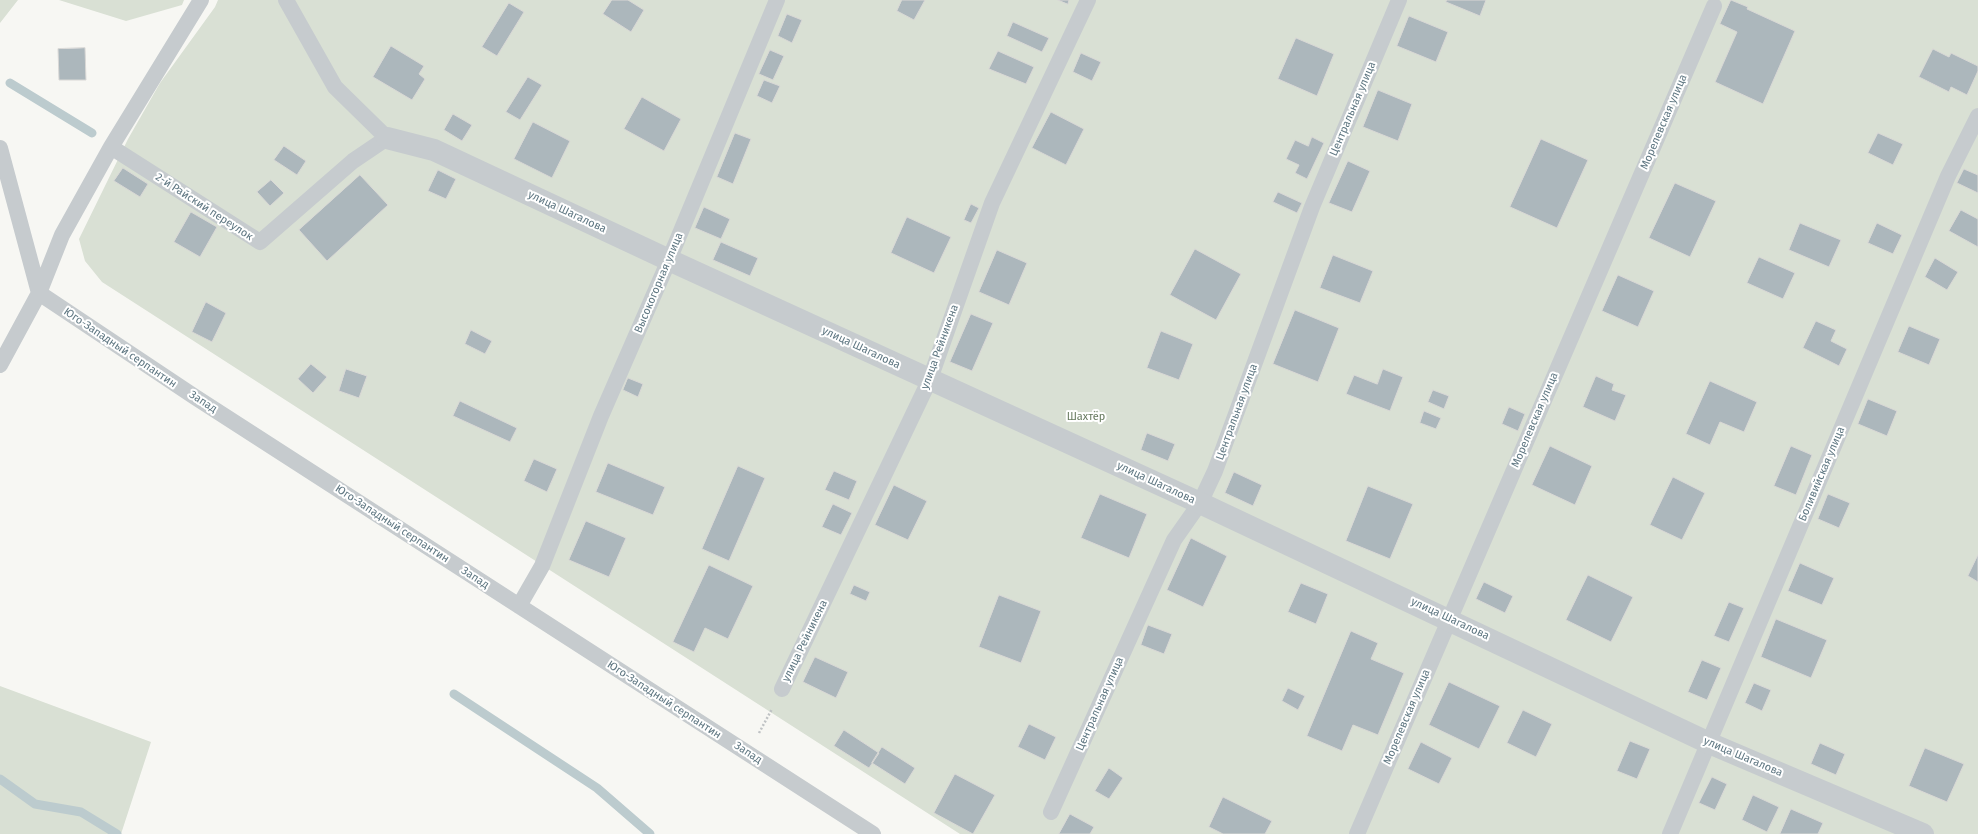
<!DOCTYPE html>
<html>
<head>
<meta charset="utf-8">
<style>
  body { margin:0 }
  canvas { display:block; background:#f7f7f3 }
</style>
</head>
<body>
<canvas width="1978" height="834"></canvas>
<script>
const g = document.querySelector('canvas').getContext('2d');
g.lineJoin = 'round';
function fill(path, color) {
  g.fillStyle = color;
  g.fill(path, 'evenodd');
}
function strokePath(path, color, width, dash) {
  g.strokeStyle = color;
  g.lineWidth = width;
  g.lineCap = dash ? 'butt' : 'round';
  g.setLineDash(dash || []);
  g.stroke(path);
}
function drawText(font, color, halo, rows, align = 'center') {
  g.font = font + ' "Fira Sans",sans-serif';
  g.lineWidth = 4;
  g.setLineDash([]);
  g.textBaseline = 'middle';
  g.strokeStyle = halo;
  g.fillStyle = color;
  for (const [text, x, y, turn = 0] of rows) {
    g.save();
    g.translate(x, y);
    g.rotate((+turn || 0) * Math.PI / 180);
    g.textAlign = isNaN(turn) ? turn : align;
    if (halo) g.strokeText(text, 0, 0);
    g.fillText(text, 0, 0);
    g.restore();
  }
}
fill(new Path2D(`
  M0 0H18L0 23Z
  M59 0H184L182 5 126 21Z
  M218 0H1978V834H960L102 282 85 261 79 239 128 139 160 83 215 7Z
  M0 686 151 742 121 834H0Z`), '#d9e0d4');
strokePath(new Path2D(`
  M10 83 92 133
  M454 694 597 788 650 834
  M0 779 35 804 81 812 117 834`), '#bccbce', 9);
const building = new Path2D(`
  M612 0H628L644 10 631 32 603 14Z
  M902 0H925L914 20 897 11Z
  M1058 0H1069L1068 4Z
  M1447 0H1486L1480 16 1446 2Z
  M1731 0 1748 7 1747 9 1795 31 1763 104 1715 82 1737 32 1720 24Z
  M509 3 524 12 497 56 482 47Z
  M787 14 802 20 792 43 778 36Z
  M1409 16 1448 32 1436 62 1397 46Z
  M1013 22 1049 38 1042 52 1007 36Z
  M1296 38 1334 54 1317 96 1278 79Z
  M391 46 424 66 419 74 425 79 412 100 373 77Z
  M85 48 86 80H59L58 49Z
  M1933 49 1949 57 1951 53 1978 66V71L1967 95 1951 87 1949 92 1919 77Z
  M770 50 784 56 773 80 759 74Z
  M998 51 1034 67 1026 84 989 69Z
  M1081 53 1101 62 1092 81 1073 72Z
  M528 77 542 85 520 120 506 112Z
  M764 80 780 86 772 103 757 96Z
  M1378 90 1412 104 1398 141 1363 127Z
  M642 97 681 119 664 151 624 129Z
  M1051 112 1084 129 1066 165 1032 148Z
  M453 114 472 125 462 141 444 130Z
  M533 122 570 141 552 178 514 159Z
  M735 133 751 139 733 184 717 177Z
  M1878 133 1903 144 1893 165 1868 153Z
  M1312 137 1324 143 1307 179 1295 173 1299 165 1286 159 1295 140 1308 146Z
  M1541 139 1588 160 1557 228 1510 207Z
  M284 146 306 161 297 175 274 160Z
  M1348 161 1370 171 1352 212 1329 203Z
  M123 168 148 184 140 197 114 181Z
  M1964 169 1978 175V193L1957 183Z
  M438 170 456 179 446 199 428 191Z
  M360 175 388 205 327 261 299 230Z
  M271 180 284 193 270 206 257 192Z
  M1675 183 1716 201 1690 257 1649 238Z
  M1278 192 1302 203 1297 213 1273 202Z
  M971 204 979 208 971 223 964 220Z
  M704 207 730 219 721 239 695 228Z
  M1961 210 1978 219V247L1949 231Z
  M191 212 217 227 200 257 174 242Z
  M907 217 951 237 934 273 891 253Z
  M1800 223 1841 240 1829 267 1789 250Z
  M1877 223 1902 235 1893 254 1868 243Z
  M721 242 758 258 750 276 713 260Z
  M1195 249 1241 274 1216 320 1170 295Z
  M997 250 1027 263 1009 305 979 292Z
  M1333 255 1373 271 1360 303 1320 288Z
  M1759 257 1795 273 1783 299 1747 283Z
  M1935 258 1958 272 1947 290 1925 277Z
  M1618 275 1654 291 1638 327 1602 311Z
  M206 302 226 313 212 342 192 332Z
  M1295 310 1339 328 1318 382 1273 364Z
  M971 314 993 323 972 371 950 362Z
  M1816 321 1836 330 1831 341 1847 349 1839 366 1803 348Z
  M1909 326 1940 339 1929 365 1898 352Z
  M471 330 492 341 485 354 465 344Z
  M1161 331 1193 344 1179 380 1147 368Z
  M311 364 327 377 313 393 298 379Z
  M346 369 367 376 359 398 339 391Z
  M1383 369 1403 377 1390 411 1346 394 1354 375 1377 384Z
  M1596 376 1614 384 1612 390 1626 395 1615 421 1583 407Z
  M628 378 643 384 638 397 623 390Z
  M1710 381 1757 402 1744 432 1720 422 1710 445 1686 434Z
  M1433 390 1449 396 1444 409 1428 402Z
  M1868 399 1897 411 1887 436 1858 424Z
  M460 401 517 428 510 442 453 416Z
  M1509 407 1525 414 1518 431 1502 424Z
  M1424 411 1441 418 1436 429 1420 423Z
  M1147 433 1175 444 1168 461 1141 450Z
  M1550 446 1592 466 1575 505 1532 485Z
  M1791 446 1812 455 1796 495 1774 486Z
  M534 459 557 469 547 492 524 481Z
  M608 463 665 487 653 515 596 492Z
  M738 466 765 478 729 561 702 549Z
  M834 471 857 481 849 500 825 490Z
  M1234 472 1262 485 1253 506 1225 493Z
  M1673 477 1705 493 1682 540 1650 525Z
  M894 485 927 501 908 540 875 525Z
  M1368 486 1413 504 1390 559 1346 541Z
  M1100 494 1147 514 1129 558 1081 538Z
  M1828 494 1850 503 1839 528 1818 519Z
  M833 504 852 513 841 535 822 527Z
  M586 521 626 538 609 577 569 560Z
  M1191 538 1227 556 1203 607 1167 590Z
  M1978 555V582L1968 576Z
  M1800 563 1834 578 1822 605 1788 591Z
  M709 565 753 586 728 639 705 628 694 652 673 642Z
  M1588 575 1633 597 1611 642 1566 620Z
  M1484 582 1513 596 1505 613 1476 599Z
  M1301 583 1328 594 1316 624 1288 612Z
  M854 585 870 592 866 601 850 594Z
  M999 595 1041 611 1021 663 979 647Z
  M1729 602 1744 608 1729 642 1714 636Z
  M1776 619 1827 640 1811 678 1761 657Z
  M1148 625 1172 634 1164 654 1141 645Z
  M1351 631 1378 643 1371 659 1404 673 1378 735 1353 725 1342 751 1307 736Z
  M815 657 848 672 836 698 803 682Z
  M1702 660 1721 668 1707 700 1688 692Z
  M1449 682 1500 706 1479 749 1429 725Z
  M1754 683 1771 690 1762 711 1745 703Z
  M1288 688 1305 696 1298 710 1282 701Z
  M1523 710 1552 724 1536 757 1507 743Z
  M1029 724 1056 737 1045 760 1018 747Z
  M844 730 879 753 869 768 834 746Z
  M1630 741 1650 749 1637 779 1617 771Z
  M1421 742 1452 758 1439 784 1408 769Z
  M1820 743 1845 754 1836 775 1811 764Z
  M882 747 915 768 905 784 872 763Z
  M1925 748 1964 764 1947 802 1909 786Z
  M1109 768 1123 778 1109 799 1095 791Z
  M955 774 995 795 973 834 934 813Z
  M1712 777 1727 784 1715 810 1699 803Z
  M1753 795 1779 807 1767 832 1742 820Z
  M1223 797 1272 821 1265 834H1223L1209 827Z
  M1791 809 1823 823 1818 834H1780Z
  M1070 814 1094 827 1090 834H1059Z`);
fill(building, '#acb7bc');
strokePath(building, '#d9d8d6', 1);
strokePath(new Path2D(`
  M759 733 772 709`), '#bfc2c4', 2.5, [2, 2]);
strokePath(new Path2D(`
  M111 147 260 242 353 161 387 138 335 87 286 0
  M0 148 39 293 195 397 873 834
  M0 365 39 293 62 235 111 147 201 0
  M519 606 542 566 601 416 669 260 777 0
  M782 689 930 379 992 203 1088 0
  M1051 812 1174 540 1200 503 1215 471 1312 207 1399 0
  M1357 834 1714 6
  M1670 834 1948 176 1978 116`), '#c6cbce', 16);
strokePath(new Path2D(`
  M387 138 434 150 669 260 1200 503 1709 743 1923 834`), '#c6cbce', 22);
drawText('11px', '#5f7782', '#fff', [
  ["Центральная улица",1353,109,-67],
  ["Морелевская улица",1664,122,-67],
  ["2-й Райский переулок",204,207,33],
  ["улица Шагалова",567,212,25],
  ["Высокогорная улица",659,283,-67],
  ["улица Рейникена",940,347,-70],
  ["Юго-Западный серпантин",120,348,34],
  ["улица Шагалова",861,348,25],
  ["Запад",203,402,33],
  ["Центральная улица",1237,412,-70],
  ["Морелевская улица",1535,420,-67],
  ["Боливийская улица",1822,474,-67],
  ["улица Шагалова",1156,483,25],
  ["Юго-Западный серпантин",392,524,33],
  ["Запад",475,578,33],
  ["улица Шагалова",1450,619,25],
  ["улица Рейникена",805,641,-64],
  ["Юго-Западный серпантин",664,700,33],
  ["Центральная улица",1100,704,-66],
  ["Морелевская улица",1407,717,-67],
  ["Запад",748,753,33],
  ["улица Шагалова",1743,757,23]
]);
drawText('11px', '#66795e', '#fff', [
  ["Шахтёр",1086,417]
]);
</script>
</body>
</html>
